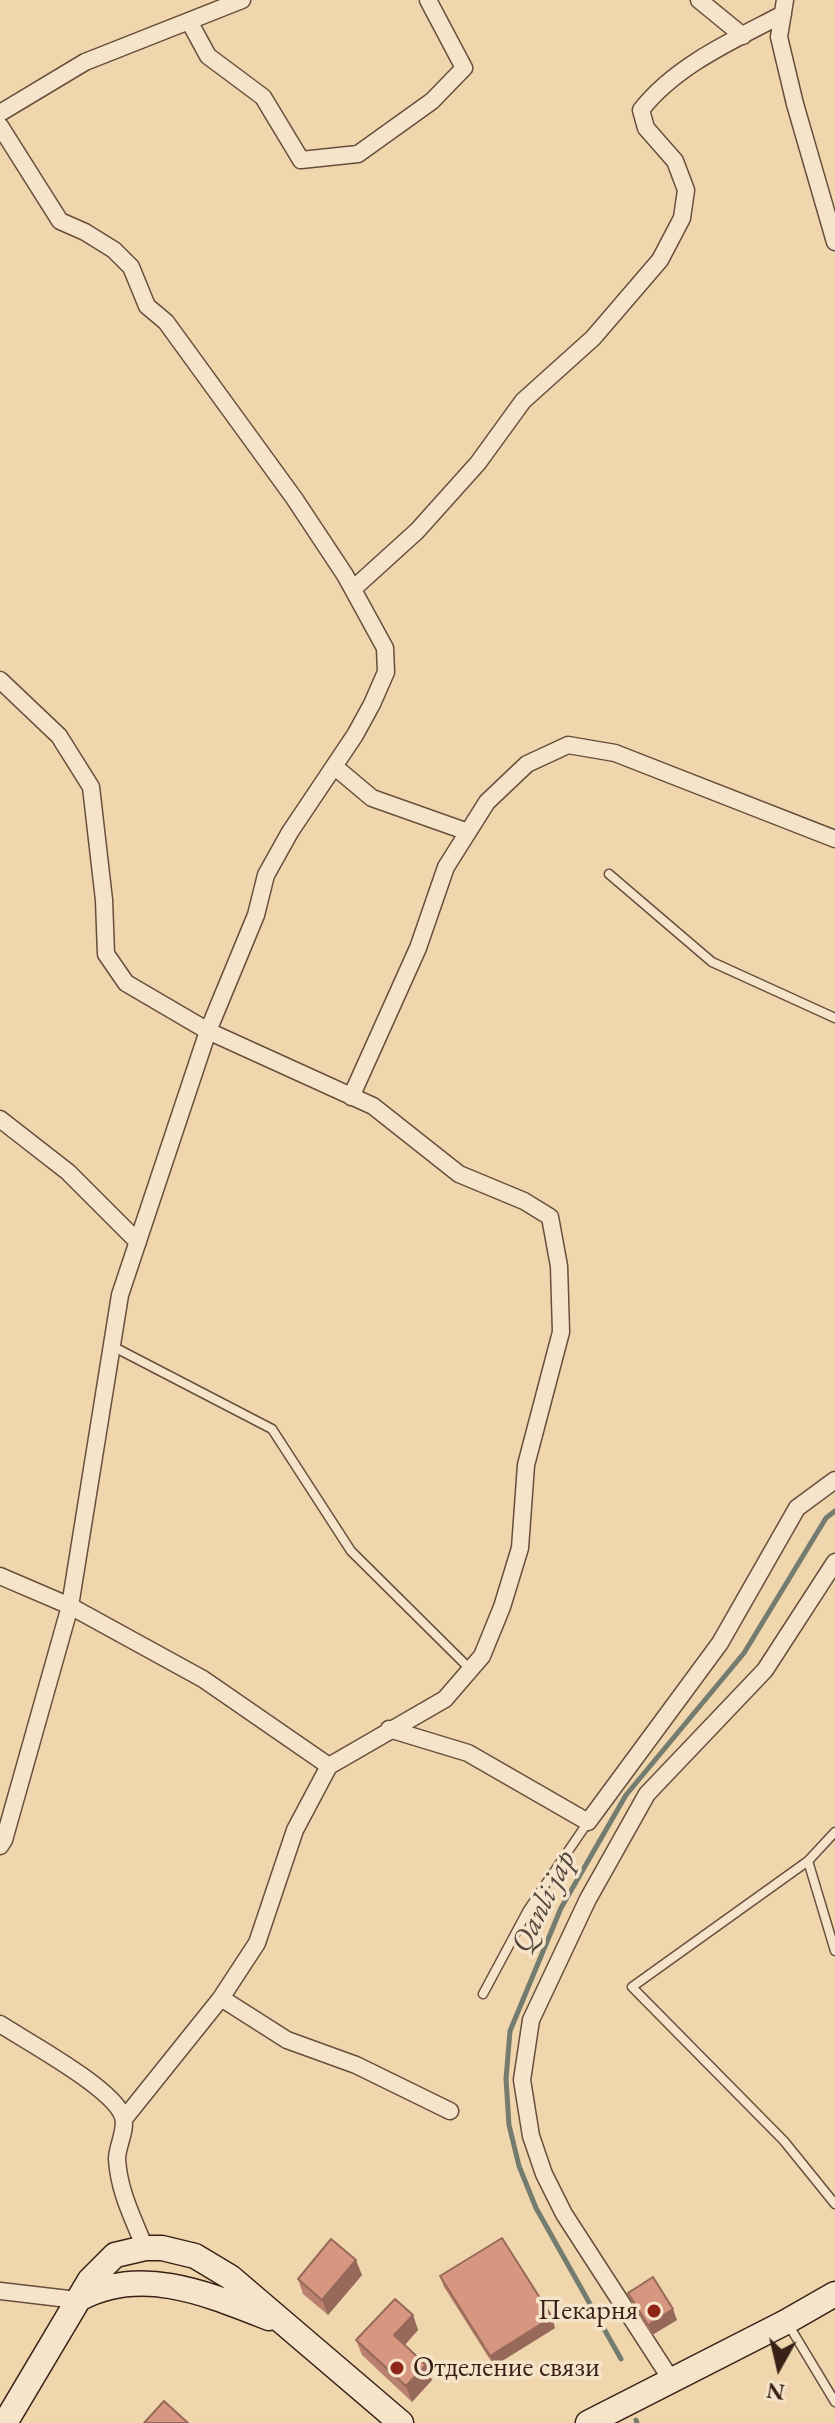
<!DOCTYPE html>
<html>
<head>
<meta charset="utf-8">
<style>
  body { margin:0 }
  #map { position:relative; width:835px; height:2423px; overflow:hidden; background:#f0d6ad; font-family:"EB Garamond",serif }
  canvas { display:block }
  .north { position:absolute; left:739px; top:2327px; width:80px; height:80px; -webkit-text-stroke:6px #f5e4ca; paint-order:stroke; rotate:188deg; font-size:22px; font-weight:700; line-height:32px; text-align:center; color:#3a2118 }
  .north::after { content:''; display:block; margin:auto; width:28px; height:36px; background:#3a2118; clip-path:polygon(50% 0,100% 100%,50% 72%,0 100%) }
</style>
</head>
<body>
<div id="map">
<canvas width="835" height="2423"></canvas>
<div class="north">N</div>
</div>
<script>
const g = document.querySelector('canvas').getContext('2d');
g.lineJoin = 'round';
function strokePath(path, color, width, dash) {
  g.strokeStyle = color;
  g.lineWidth = width;
  g.lineCap = dash ? 'butt' : 'round';
  g.setLineDash(dash || []);
  g.stroke(path);
}
function fill(path, color) {
  g.fillStyle = color;
  g.fill(path, 'evenodd');
}
function drawText(font, color, halo, rows, align = 'center') {
  g.font = font + ' "EB Garamond",serif';
  g.lineWidth = 7;
  g.setLineDash([]);
  g.textBaseline = 'middle';
  g.strokeStyle = halo;
  g.fillStyle = color;
  for (const [text, x, y, turn = 0] of rows) {
    g.save();
    g.translate(x, y);
    g.rotate((+turn || 0) * Math.PI / 180);
    g.textAlign = isNaN(turn) ? turn : align;
    if (halo) g.strokeText(text, 0, 0);
    g.fillText(text, 0, 0);
    g.restore();
  }
}
strokePath(new Path2D(`
  M621 2359 536 2208 519 2166 509 2125 506 2079 510 2031 561 1908 626 1795 744 1653 826 1518 835 1511
  M636 2420 637 2423`), '#747c70', 5);
const service = new Path2D(`
  M609 874 712 962 835 1018
  M112 1346 272 1429 351 1551 470 1669
  M835 1832 808 1861 632 1987 784 2141 835 2204
  M808 1861 835 1951
  M483 1994 528 1910 588 1822
  M788 2324 835 2402`);
const minor = new Path2D(`
  M699 0 743 36
  M785 0 779 37 795 104 835 242
  M189 21 208 56 263 97 301 160 358 154 432 101 464 68 428 0
  M0 113 85 62 242 0
  M0 126 60 221 85 232 114 250 131 267 147 306 166 322 294 498 345 575 385 648 386 672 372 704 355 735 290 832 266 875 256 915 208 1031 120 1295 70 1606 4 1840 0 1846
  M353 589 417 531 478 463 523 401 593 338 660 260 682 218 686 190 675 161 646 128 641 110C676 65 734 40 783 14
  M0 680 59 736 91 787 104 900 106 954 126 983 208 1031 373 1106 459 1174 524 1201 550 1217 559 1266 561 1332 526 1465 520 1548 502 1607 482 1656 445 1699 329 1766 295 1830 257 1943 221 1998 124 2119
  M335 767 372 798 468 832
  M351 1097 418 948 446 867 487 802 527 764 568 745 615 753 835 839
  M0 1119 68 1172 138 1242
  M0 1576 70 1606 203 1679 329 1766
  M389 1729 468 1753 588 1822 720 1643 797 1508 835 1480
  M221 1998 287 2040 356 2065 450 2111
  M0 2024C26 2041 115 2089 123 2117 127 2130 117 2146 117 2159 119 2192 133 2218 145 2248
  M0 2291 77 2300
  M672 2381 564 2214 544 2174 531 2136 522 2080 531 2020 588 1899 647 1794 765 1670 835 1562`);
const secondary = new Path2D(`
  M79 2299C141 2265 208 2294 269 2318
  M5 2423 90 2280 115 2255 145 2248H162L195 2256 230 2277 401 2423
  M588 2423 786 2322 835 2294`);
strokePath(service, '#684e3d', 11);
strokePath(minor, '#684e3d', 19);
strokePath(secondary, '#3a2118', 27);
strokePath(service, '#f5e4ca', 8);
strokePath(minor, '#f5e4ca', 16);
strokePath(secondary, '#f5e4ca', 24);
fill(new Path2D(`
  M362 2275 328 2315 303 2294 298 2279Z
  M440 2276 555 2328 494 2366 444 2287Z
  M628 2293 677 2320 652 2335 632 2303Z
  M413 2315 418 2330 405 2345 432 2380 412 2402 362 2355 356 2340Z`), '#b9816e');
fill(new Path2D(`
  M356 2260 362 2275 328 2315 322 2300Z
  M673 2309 677 2320 652 2335 648 2325Z
  M413 2315 418 2330 400 2350 394 2335Z
  M552 2317 555 2328 494 2366 490 2356Z
  M426 2365 432 2380 412 2402 406 2386Z`), '#96695a');
const building = new Path2D(`
  M502 2238 552 2317 490 2356 440 2276Z
  M331 2239 356 2260 322 2300 298 2279Z
  M653 2277 673 2309 648 2325 628 2293Z
  M395 2299 413 2315 394 2335 426 2365 406 2386 356 2340Z
  M164 2401 188 2423H144Z`);
fill(building, '#d79680');
strokePath(building, '#96695a', 2);
for (const [x, y, r, color] of [
  [654,2311,8,"#8f2418"],
  [397,2368,8,"#8f2418"]
]) {
  const dot = new Path2D();
  dot.arc(x, y, r, 0, 2 * Math.PI);
  g.fillStyle = color;
  g.fill(dot);
  strokePath(dot, '#f5e4ca', 3);
}
drawText('28px', '#3a2118', '#f5e4ca', [
  ["Пекарня",638,2311],
  ["Отделение связи",413,2368,"left"]
], 'right');
drawText('italic 30px', '#52473d', '#f5e4ca', [
  ["Qanli jap",544,1902,-64]
]);
</script>
</body>
</html>
